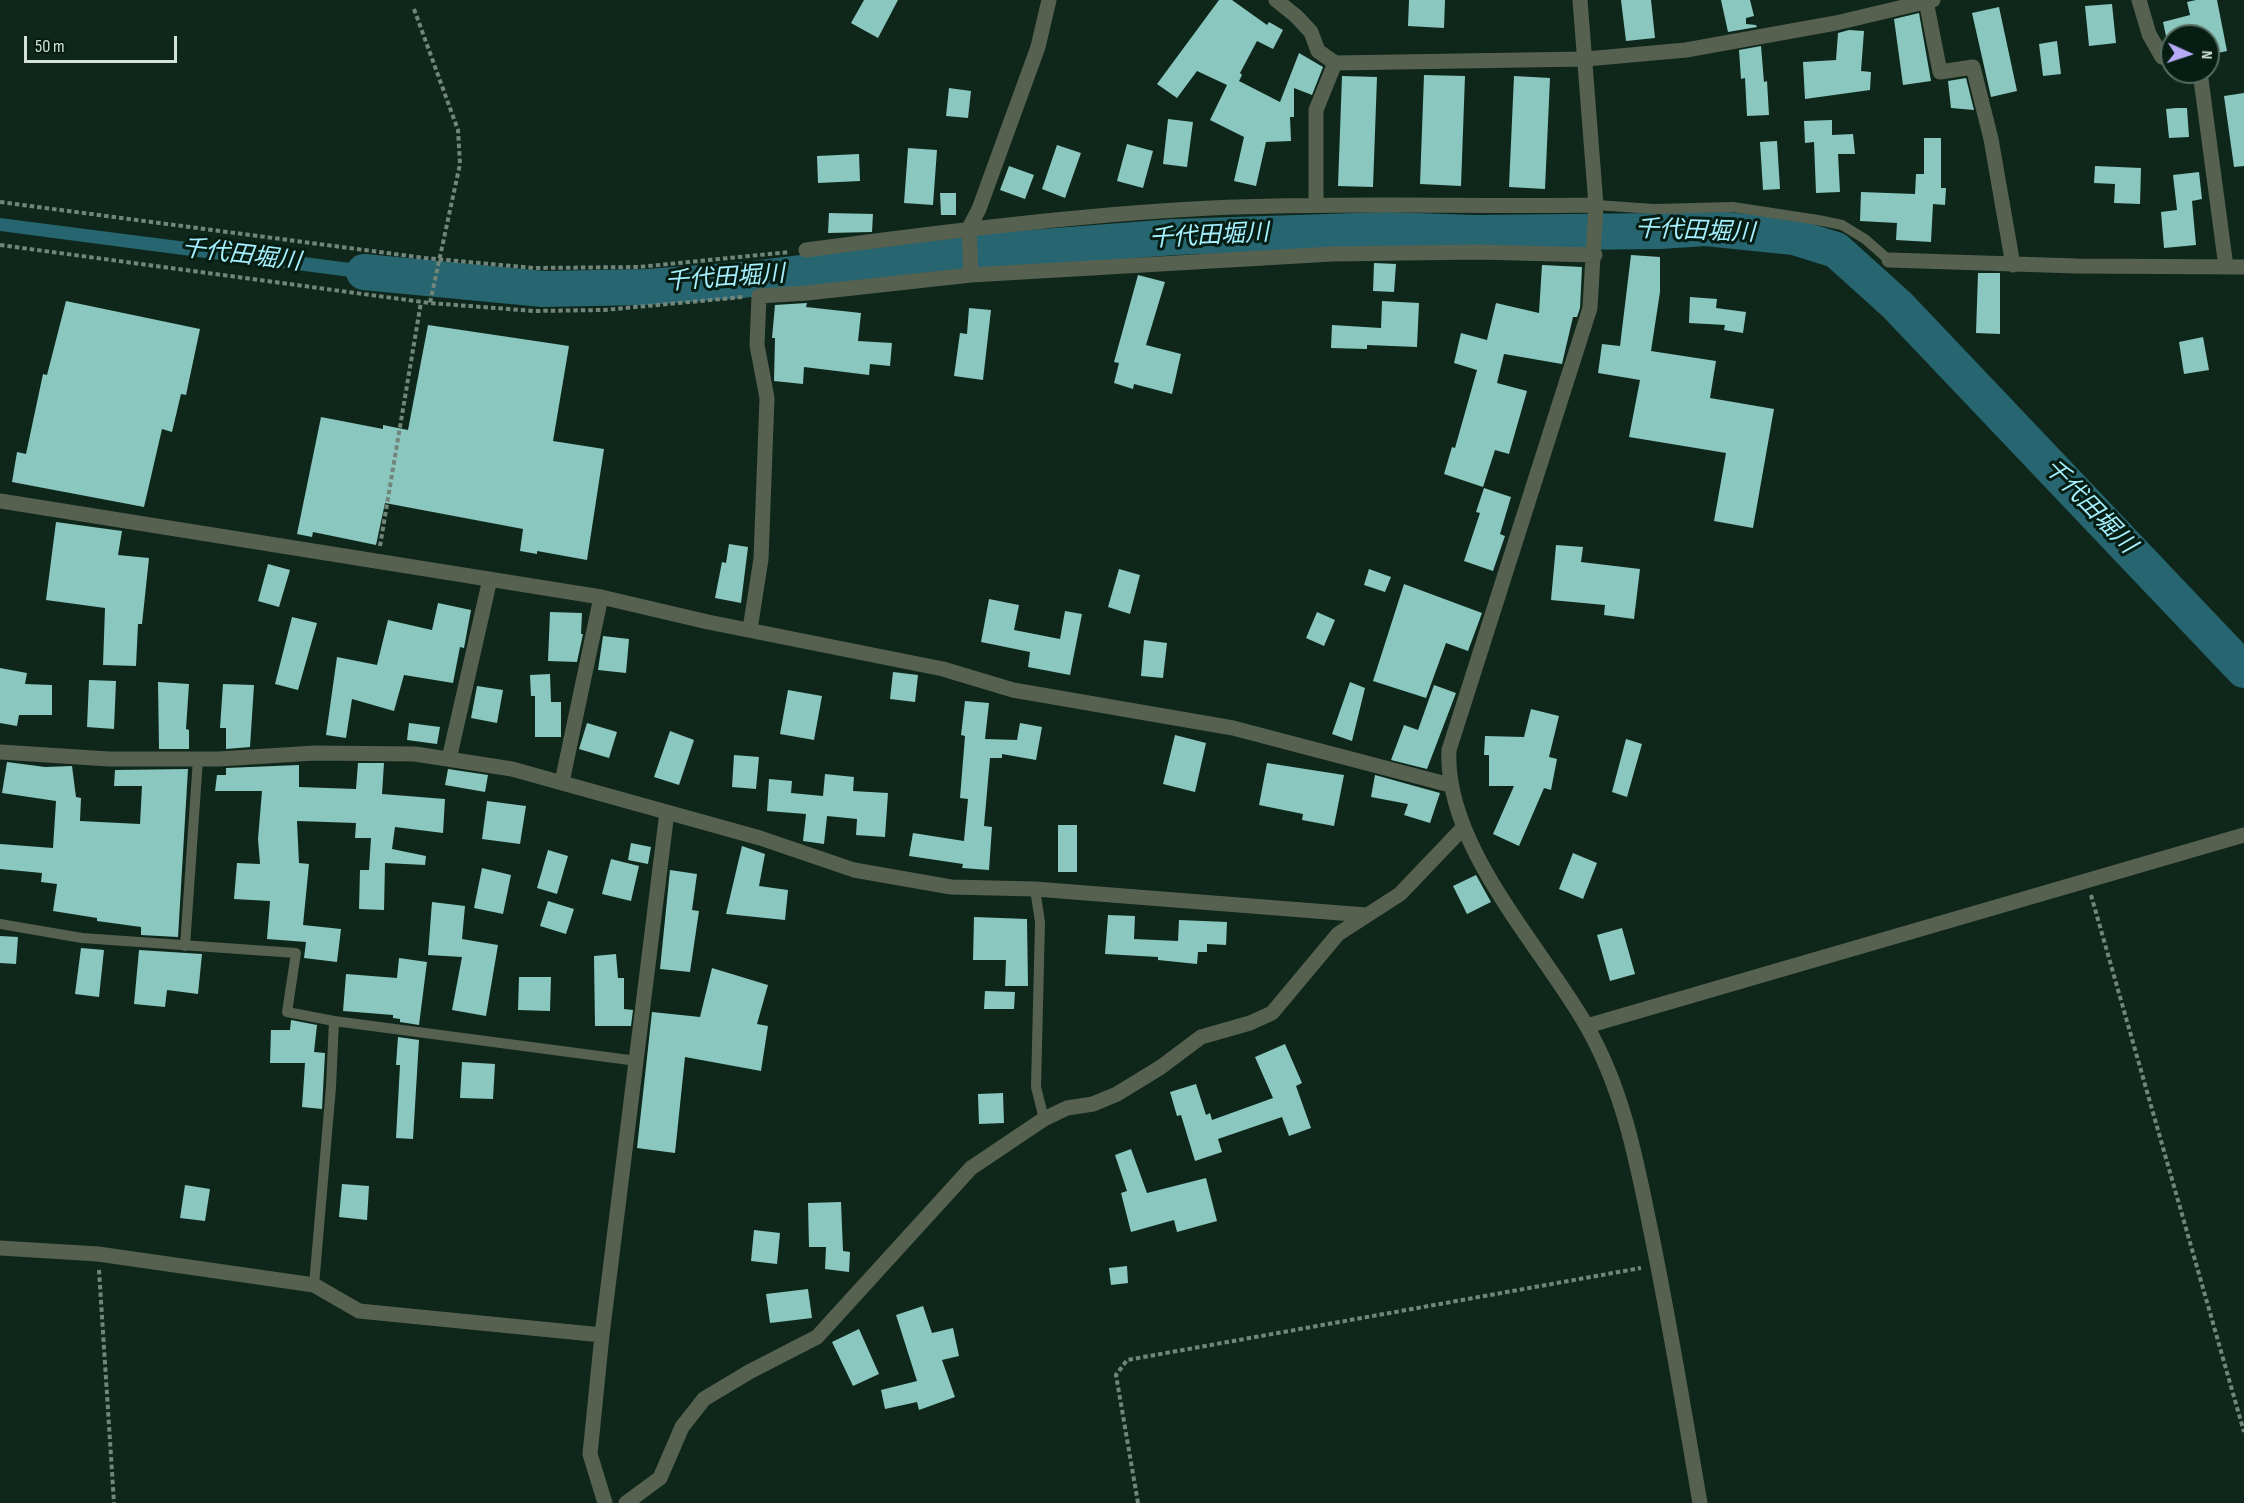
<!DOCTYPE html>
<html>
<head>
<meta charset="utf-8">
<style>
  body { margin:0 }
  #map { position:relative; width:2244px; height:1503px; overflow:hidden; background:#0f271b; font-family:"Sofia Sans Condensed",sans-serif }
  canvas { display:block }
  .north { position:absolute; left:2160px; top:24px; width:60px; height:60px; box-sizing:border-box; background:#051d12; border:2px solid #576b61; border-radius:50%; rotate:93deg; font-size:16px; font-weight:700; line-height:24px; text-align:center; color:#d3e1d8 }
  .north::after { content:''; display:block; margin:auto; width:21px; height:27px; background:#b7abf8; clip-path:polygon(50% 0,100% 100%,50% 72%,0 100%) }
  .scale { position:absolute; left:24px; top:36px; width:153px; height:27px; box-sizing:border-box; border:3px solid #d3e1d8; border-top:0; padding-left:8px; font-size:18px; line-height:21px; white-space:nowrap; color:#d3e1d8; -webkit-text-stroke:4px #051d12; paint-order:stroke }
</style>
</head>
<body>
<div id="map">
<canvas width="2244" height="1503"></canvas>
<div class="north">N</div>
<div class="scale">50 m</div>
</div>
<script>
const g = document.querySelector('canvas').getContext('2d');
g.lineJoin = 'round';
function fill(path, color) {
  g.fillStyle = color;
  g.fill(path, 'evenodd');
}
function strokePath(path, color, width, dash) {
  g.strokeStyle = color;
  g.lineWidth = width;
  g.lineCap = dash ? 'butt' : 'round';
  g.setLineDash(dash || []);
  g.stroke(path);
}
function drawText(font, color, halo, rows, align = 'center') {
  g.font = font + ' "Sofia Sans Condensed","Noto Sans JP",sans-serif';
  g.lineWidth = 6;
  g.setLineDash([]);
  g.textBaseline = 'middle';
  g.strokeStyle = halo;
  g.fillStyle = color;
  for (const [text, x, y, turn = 0] of rows) {
    g.save();
    g.translate(x, y);
    g.rotate((+turn || 0) * Math.PI / 180);
    g.textAlign = isNaN(turn) ? turn : align;
    if (halo) g.strokeText(text, 0, 0);
    g.fillText(text, 0, 0);
    g.restore();
  }
}
fill(new Path2D(`
  M0 218 413 271 411 285 0 231Z`), '#276570');
strokePath(new Path2D(`
  M364 272 543 289 647 287 743 280 965 253 1174 237 1387 230 1474 233 1659 231 1706 228 1794 237 1836 250 1897 305 2244 670`), '#276570', 36);
fill(new Path2D(`
  M864 0H898L878 38 851 23Z
  M1219 0H1232L1267 25 1269 22 1283 30 1273 49 1257 41 1240 73 1242 75 1239 81 1280 102 1299 53 1323 67 1312 95 1294 88V117H1290L1291 141 1266 142 1256 186 1234 181 1244 137 1210 120 1227 85 1197 71 1177 98 1157 84Z
  M1409 0H1445L1444 28 1408 26Z
  M1621 0H1651L1655 38 1626 41Z
  M1721 0H1750L1754 16 1746 18V24L1756 25 1757 27 1728 32Z
  M2196 0H2217L2227 51 2208 55V36H2166L2163 22 2190 15 2187 2Z
  M2112 4 2116 43 2089 46 2085 6Z
  M1999 7 2017 91 1991 97 1972 13Z
  M1919 13 1931 81 1903 85 1894 19Z
  M1849 30 1864 31 1861 71 1871 72 1870 90 1805 99 1803 62 1836 60 1838 33Z
  M2057 41 2061 74 2043 76 2039 44Z
  M1761 46 1764 82 1767 81 1769 115 1747 116 1745 78 1741 79 1739 50Z
  M1424 75 1465 76 1461 186 1420 184Z
  M1342 76 1377 77 1373 187 1338 186Z
  M1514 76 1550 78 1545 189 1509 187Z
  M1966 78 1974 110 1951 108 1948 81Z
  M949 88 971 91 968 118 946 116Z
  M2244 93V166L2234 167 2224 96Z
  M2176 108H2187L2189 137 2169 138 2166 109Z
  M1168 119 1193 122 1187 167 1163 164Z
  M1832 120V135L1853 134 1855 154H1838L1840 192 1816 193 1814 142 1805 143 1804 121Z
  M1924 138H1941V188H1946L1945 205 1933 204 1931 242 1896 240 1897 223 1860 221 1861 192 1915 194 1916 174H1924Z
  M1777 141 1780 189 1763 190 1760 142Z
  M1127 144 1153 151 1143 188 1117 181Z
  M1057 145 1081 153 1065 198 1042 189Z
  M908 148 937 150 933 205 904 203Z
  M859 154 860 181 818 183 817 156Z
  M1009 166 1034 175 1025 199 1000 190Z
  M2095 166 2141 168 2140 204 2114 203 2115 184 2094 183Z
  M2199 172 2202 199 2192 201 2196 245 2164 248 2161 212 2177 210 2173 175Z
  M940 193H956V215H941Z
  M829 213 873 214 872 232 828 233Z
  M1631 255 1660 257V292L1651 351 1716 361 1710 398 1774 409 1753 528 1714 521 1726 453 1629 437 1640 380 1598 373 1602 344 1620 346Z
  M1374 263 1396 264 1394 292 1373 291Z
  M1542 265 1582 267 1580 308 1577 317H1573L1562 364 1504 354 1497 383 1527 391 1509 454 1495 450 1483 487 1444 474 1452 447 1455 448 1477 370 1454 363 1461 333 1487 340 1496 303 1539 313Z
  M1978 273H2000V334L1976 333Z
  M1138 275 1165 282 1146 345 1181 354 1172 394 1134 384 1133 389 1114 383 1119 363 1114 362Z
  M1690 297 1717 299 1716 308 1746 312 1743 333 1724 330 1725 325 1689 323Z
  M66 301 200 329 186 395 181 394 172 432 162 429 144 507 12 482 17 452 26 454 43 374 47 375Z
  M1382 301 1419 303 1417 347 1367 345V349L1331 348 1332 325 1381 328Z
  M807 303 806 307 861 313 858 341 892 343 890 366 870 364 869 375 804 367 803 384 774 381 775 338H772L775 305Z
  M969 308 991 310 983 380 954 376 960 333 967 334Z
  M428 325 569 346 553 441 604 449 587 560 537 551V554L520 551 523 529 385 503 376 545 313 532 312 537 297 534 321 417 383 429V425L408 430Z
  M2203 337 2209 370 2184 374 2179 342Z
  M1484 488 1511 497 1500 534 1505 536 1493 571 1464 561 1480 513 1476 512Z
  M56 522 122 531 118 555 149 558 142 624H138L136 666 103 665 105 608 46 600Z
  M729 544 748 547 741 603 715 598 722 562 726 563Z
  M1556 545 1583 547 1581 562 1640 569 1634 619 1604 615 1605 605 1551 600Z
  M268 564 290 570 279 607 258 601Z
  M1119 569 1140 575 1130 614 1108 607Z
  M1369 569 1391 577 1385 592 1364 585Z
  M1404 584 1482 613 1468 651 1446 643 1426 698 1373 681Z
  M989 599 1019 605 1014 630 1060 639 1065 611 1082 614 1070 675 1028 667 1030 652 981 642Z
  M438 603 471 610 464 648 460 647 453 683 404 675 394 711 352 699 346 738 326 735 337 657 377 665 388 620 432 630Z
  M550 612 582 613 581 634H583L577 662 548 661Z
  M1317 612 1335 620 1324 646 1306 638Z
  M292 617 317 623 298 690 275 684Z
  M603 636 629 639 626 673 598 670Z
  M1144 640 1167 643 1163 678 1141 676Z
  M0 668 27 673 25 684 52 685V715H19L17 726 0 723Z
  M893 672 918 675 915 702 890 699Z
  M550 674 551 702H561V737H535V696H531L530 675Z
  M89 680 116 681 114 729 87 727Z
  M158 682 189 684 186 729 189 730V749H159Z
  M1350 682 1365 688 1352 741 1332 734Z
  M223 684 254 685 250 747 226 749V728H220Z
  M1434 685 1456 693 1427 769 1391 760 1404 725 1418 730Z
  M477 686 503 690 497 723 471 718Z
  M788 690 822 696 814 740 780 734Z
  M965 701 989 703 985 739 1017 740 1020 723 1042 727 1036 760 1002 754V758H990L984 826 992 827 989 870 962 868 963 864 909 856 913 833 964 841 968 799 960 798 965 736 961 735Z
  M1531 709 1559 716 1549 757 1557 759 1551 790 1544 788 1519 846 1493 834 1514 786H1489V755H1484L1485 736 1524 737Z
  M409 723 440 727 437 744 407 740Z
  M587 723 617 732 609 758 579 749Z
  M670 731 694 740 679 785 654 777Z
  M1175 735 1206 743 1195 792 1163 784Z
  M1626 739 1642 744 1627 797 1612 792Z
  M734 755 759 757 756 789 732 787Z
  M7 762 45 767 72 766 76 797 81 798 80 821 140 824 142 786H114L115 770 188 769 178 937 141 935V927L97 921V918L53 911 57 884 41 882 42 873 0 869V844L53 848 56 801 2 793Z
  M358 763H384L382 794 445 799 443 833 395 827 392 849 426 856 425 865 385 863 384 910 359 909 360 870H369L371 838H355L356 823 297 821 299 863 309 864 303 925 341 929 337 962 304 958 306 942 267 939 270 901 234 899 237 863 260 864 258 839 262 791H215L217 775H226V768L299 765V787L356 789Z
  M1267 763 1344 775 1334 826 1302 820 1303 814 1259 805Z
  M448 769 488 775 485 792 445 785Z
  M825 774 854 777 853 791 888 793 885 837 856 835 857 819 827 816 824 844 803 841 806 814 767 811 769 779 792 781 791 793 823 796Z
  M1375 775 1440 793 1430 823 1404 815 1408 804 1371 797Z
  M487 801 526 806 520 844 482 839Z
  M1058 825H1077V872H1058Z
  M631 843 651 847 648 864 628 860Z
  M742 846 765 854 759 886 788 890 785 920 726 914Z
  M548 850 568 856 557 894 537 888Z
  M1573 853 1597 863 1583 899 1559 889Z
  M611 859 639 866 631 901 602 894Z
  M482 868 511 875 503 914 474 908Z
  M670 870 697 874 692 910 699 911 690 972 660 969Z
  M1476 875 1491 902 1467 914 1453 886Z
  M548 901 574 909 566 934 540 926Z
  M432 902 465 906 462 939 498 945 486 1016 452 1010 462 957 428 955Z
  M1108 915 1135 916 1134 939 1178 941 1179 920 1227 922 1226 945 1207 944V952H1198L1197 964 1158 960V957L1105 954Z
  M974 917 1027 919 1028 986H1005L1006 960H973Z
  M1622 928 1635 974 1610 981 1597 935Z
  M0 936 18 937 16 964 0 963Z
  M81 948 104 950 99 997 75 994Z
  M139 950 202 954 198 994 167 990 165 1007 134 1004Z
  M616 954 618 978H624V1009L633 1010 631 1026H595L594 956Z
  M399 958 427 962 419 1025 400 1022V1019L393 1018V1015L343 1011 346 974 397 978Z
  M712 968 768 985 757 1024 768 1026 761 1071 685 1057 675 1153 637 1148 652 1012 700 1017Z
  M519 977H551L550 1011 518 1010Z
  M985 991 1015 992 1014 1009H984Z
  M291 1020 317 1025 314 1052 325 1053 322 1109 302 1107 305 1063H270L271 1030H290Z
  M398 1037 419 1040 413 1139 396 1138 400 1065H396Z
  M1285 1044 1302 1083 1296 1086 1311 1128 1289 1136 1282 1117 1218 1139 1222 1152 1195 1161 1181 1115 1177 1116 1170 1092 1196 1084 1206 1115 1210 1113 1212 1120 1273 1098 1255 1057Z
  M462 1062 495 1064 493 1099 460 1098Z
  M1003 1093 1004 1123 979 1124 978 1094Z
  M1131 1149 1147 1193 1206 1178 1217 1221 1177 1232 1174 1220 1131 1232 1121 1193 1127 1191 1115 1155Z
  M342 1184 369 1186 367 1220 339 1217Z
  M185 1185 210 1189 205 1221 180 1218Z
  M841 1202 843 1251 850 1252 849 1272 825 1269 826 1247H809L808 1203Z
  M754 1230 780 1233 777 1264 751 1261Z
  M1127 1266 1128 1283 1111 1285 1109 1268Z
  M808 1289 812 1318 770 1323 766 1294Z
  M923 1306 932 1333 953 1328 959 1356 942 1360 955 1397 919 1410 917 1402 885 1409 881 1390 917 1381 896 1315Z
  M859 1329 879 1374 853 1386 832 1342Z`), '#89c7bf');
strokePath(new Path2D(`
  M414 9 458 130 460 164 430 303
  M0 202 425 258 534 268 639 267 789 252
  M0 245 430 303 534 311 604 310 743 297
  M380 546 421 302
  M2091 895 2244 1432
  M99 1270 114 1503
  M1138 1503 1116 1375 1127 1360 1641 1268`), '#72857a', 4, [4.5, 3]);
strokePath(new Path2D(`
  M1596 205 1654 209 1733 207 1818 220 1842 225 1865 239 1889 260
  M1035 889 1040 922 1036 1087 1044 1119
  M0 924 82 938 296 953 287 1012 334 1021
  M185 946 198 759
  M314 1285 331 1087 334 1021 637 1061`), '#576150', 10);
strokePath(new Path2D(`
  M1276 0 1296 16 1311 32 1318 51 1335 63
  M1580 0 1596 205 1590 308 1449 750C1444 845 1540 945 1586 1025 1622 1087 1636 1157 1650 1227 1669 1318 1684 1411 1700 1503
  M2139 0 2149 34 2162 57
  M1926 1 1940 72 1973 67 1991 139 2013 265
  M2200 72 2226 267
  M1316 204V110L1335 63 1586 59 1686 50 1836 23 1933 0
  M806 250C941 232 1076 215 1211 208 1340 202 1468 207 1596 205
  M1889 260 2077 266 2244 267
  M971 275 969 228 979 209 1038 47 1049 0
  M0 501 601 597 708 622 943 669 1013 690 1233 728 1450 785
  M750 629 761 559 767 398 757 345 759 296 807 293 971 275 1332 254 1478 252 1595 255
  M0 752 109 759H219L315 753 415 754 512 769 760 838 854 870 951 887 1035 889 1366 915
  M449 759 490 579
  M562 782 601 597
  M1587 1026 2244 835
  M0 1248 98 1254 314 1285 359 1311 602 1335
  M605 1503 590 1454 602 1335 667 812
  M626 1503 660 1478 682 1427 704 1399 749 1372 817 1337 971 1168 1044 1119 1067 1108 1093 1104 1117 1094 1161 1067 1201 1037 1250 1023 1272 1013 1338 934 1400 894 1463 828`), '#576150', 15);
drawText('italic 24px', '#a5efff', '#051d12', [
  ["千代田堀川",1695,232,2],
  ["千代田堀川",1209,237,-3],
  ["千代田堀川",241,256,7],
  ["千代田堀川",725,279,-4],
  ["千代田堀川",2089,507,46]
]);
</script>
</body>
</html>
